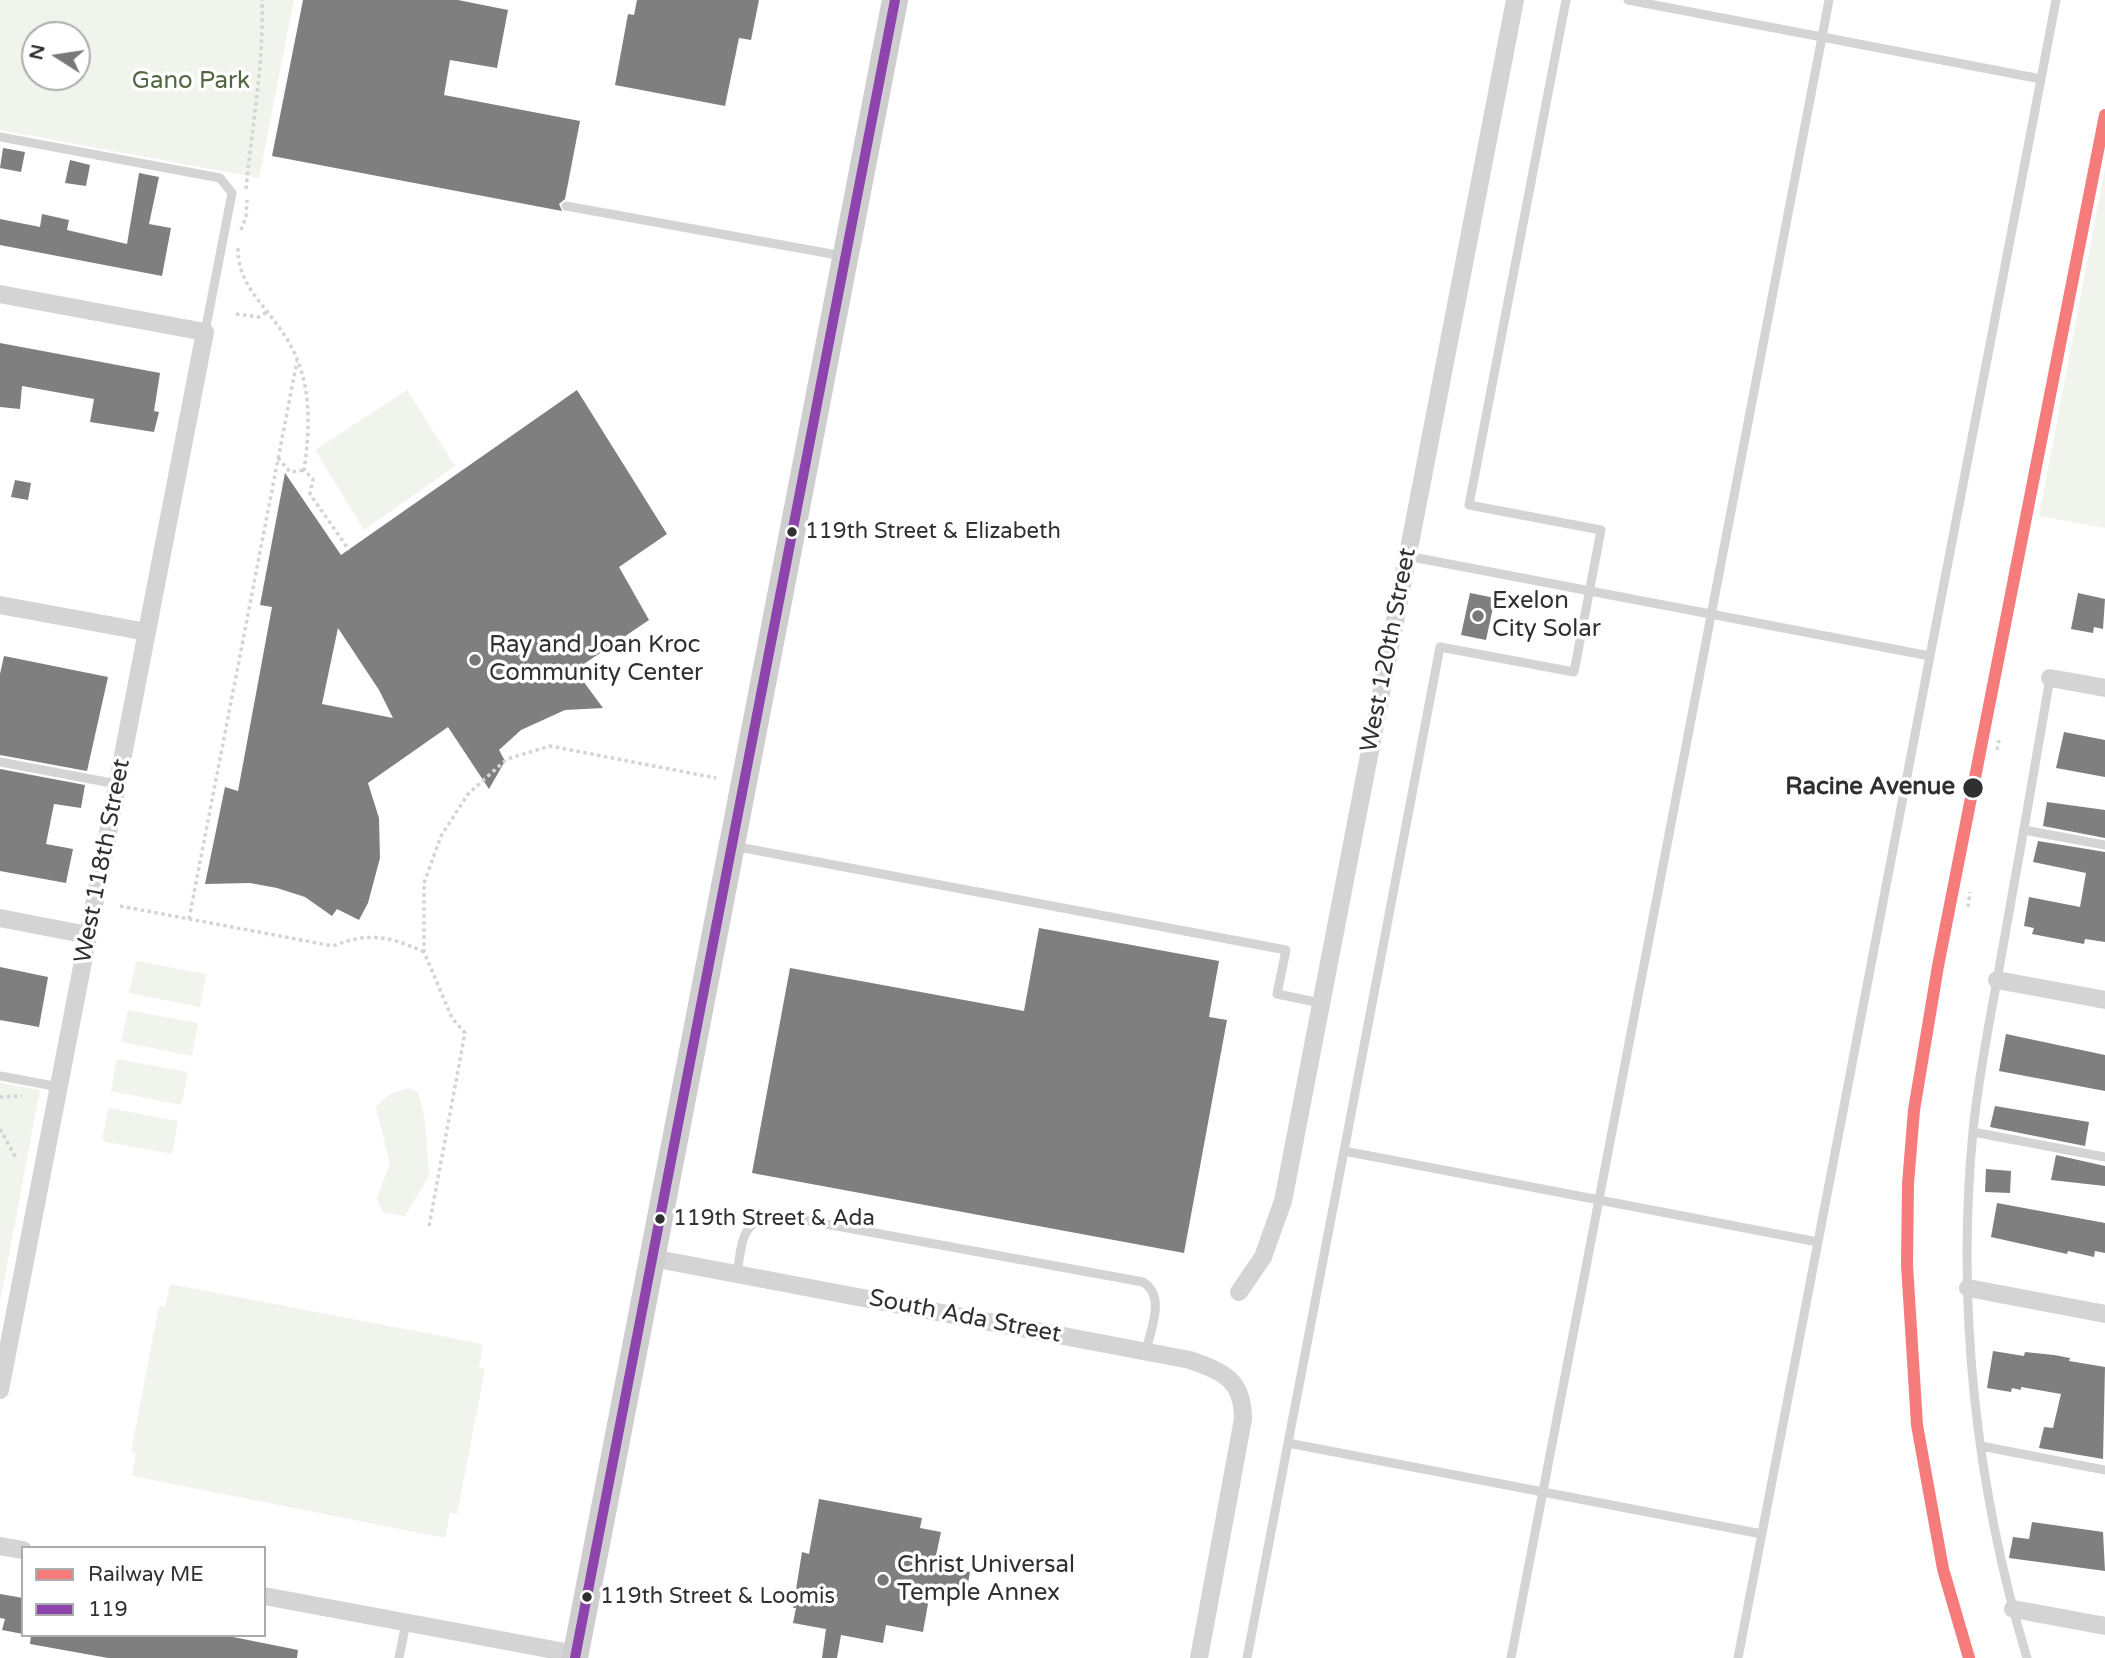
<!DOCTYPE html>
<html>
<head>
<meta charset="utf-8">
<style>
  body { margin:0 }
  #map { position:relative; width:2105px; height:1658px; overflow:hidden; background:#fff; font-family:"Varela Round",sans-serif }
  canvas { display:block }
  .legend { position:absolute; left:21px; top:1546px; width:245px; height:91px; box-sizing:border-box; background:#fff; border:2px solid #acacac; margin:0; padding:9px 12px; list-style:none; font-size:21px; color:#303030 }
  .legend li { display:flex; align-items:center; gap:14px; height:35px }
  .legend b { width:35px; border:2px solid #acacac }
  .north { position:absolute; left:21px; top:21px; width:70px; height:70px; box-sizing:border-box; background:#fff; border:2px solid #acacac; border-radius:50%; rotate:282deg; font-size:19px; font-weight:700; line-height:28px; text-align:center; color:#303030 }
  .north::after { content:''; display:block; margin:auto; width:24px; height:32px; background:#787878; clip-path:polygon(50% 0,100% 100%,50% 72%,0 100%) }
</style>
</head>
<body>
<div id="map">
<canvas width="2105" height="1658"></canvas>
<ul class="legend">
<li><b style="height:9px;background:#f67b7b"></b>Railway ME</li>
<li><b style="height:9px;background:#8e44ad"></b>119</li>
</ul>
<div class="north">N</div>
</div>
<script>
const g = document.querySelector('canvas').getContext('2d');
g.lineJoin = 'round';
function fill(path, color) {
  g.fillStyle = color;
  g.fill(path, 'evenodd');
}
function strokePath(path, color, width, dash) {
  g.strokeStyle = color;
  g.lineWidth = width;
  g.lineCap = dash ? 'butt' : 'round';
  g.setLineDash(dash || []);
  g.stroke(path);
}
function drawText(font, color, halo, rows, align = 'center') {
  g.font = font + ' "Varela Round",sans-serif';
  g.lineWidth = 7;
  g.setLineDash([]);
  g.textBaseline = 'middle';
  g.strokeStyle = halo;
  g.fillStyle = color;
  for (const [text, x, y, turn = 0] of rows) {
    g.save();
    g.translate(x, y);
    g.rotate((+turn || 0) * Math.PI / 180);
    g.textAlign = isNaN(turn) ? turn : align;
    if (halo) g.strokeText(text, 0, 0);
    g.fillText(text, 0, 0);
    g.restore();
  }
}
fill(new Path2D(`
  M0 0H294L259 178 0 130ZM35 35H77V77H35Z
  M2105 168V528L2039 516Z
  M407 390 455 466 364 530 315 450Z
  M136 961 206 974 200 1007 129 993Z
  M128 1010 198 1023 192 1056 121 1042Z
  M117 1059 188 1072 181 1105 111 1091Z
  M0 1083 40 1090 0 1302Z
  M408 1088 418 1092 425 1120 429 1176 405 1216 382 1212 377 1198 390 1163 376 1107 391 1093Z
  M108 1108 178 1121 172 1154 102 1141Z
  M170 1284 483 1344 479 1367 485 1369 457 1514 450 1513 445 1538 132 1476 136 1453 131 1452 159 1306 165 1307Z`), '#f1f4ed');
fill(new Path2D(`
  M303 0H458L508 10 497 68 450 60 444 95 580 121 565 199 559 204 562 211 272 156Z
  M637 0H759L751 40 739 38 725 106 615 85 628 14 634 15Z
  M3 148 25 152 21 172 0 168Z
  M70 160 90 165 86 186 65 183Z
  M139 173 159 177 149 224 171 228 162 276 0 245V219L40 227 42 214 69 220 67 230 127 244Z
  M0 343 160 373 154 411 159 412 154 432 90 422 94 399 22 386 20 409 0 407Z
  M577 390 667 534 619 567 649 620 575 670 603 708 565 710 521 730 499 750 505 761 489 789 448 727 368 783 379 818 380 858 368 903 359 920 337 909 332 916 305 897 277 888 250 883 205 884 225 787 238 791 272 607 260 605 285 473 341 555ZM338 628 379 690 393 718 322 704Z
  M15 480 31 483 28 500 11 497Z
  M1470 593 1495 598 1486 640 1461 635Z
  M2078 593 2105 599 2103 629 2094 627 2093 633 2071 629Z
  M4 656 108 677 87 771 0 755V674Z
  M2064 732 2105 740V777L2056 768Z
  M0 769 85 785 81 808 54 804 46 844 73 849 66 883 0 871Z
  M2047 802 2105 810V838L2043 826Z
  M2038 841 2105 852V942L2085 939 2084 944 2032 934 2034 928 2024 926 2029 897 2080 907 2086 873 2033 862Z
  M1039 928 1219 961 1209 1017 1227 1020 1184 1253 752 1173 790 968 1024 1011Z
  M0 967 48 977 39 1027 0 1020Z
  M2006 1034 2105 1055V1091L1999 1071Z
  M1995 1106 2089 1122 2085 1146 1990 1127Z
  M2056 1155 2105 1166V1186L2051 1180Z
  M1986 1169 2011 1171 2010 1193 1985 1192Z
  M1997 1203 2105 1223V1253L2095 1251 2094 1257 2068 1251 2067 1254 1991 1237Z
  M1993 1351 2024 1356 2025 1352 2054 1355 2070 1358 2069 1361 2105 1367 2103 1459 2039 1448 2044 1427 2053 1428 2061 1394 2021 1387V1390L2012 1388 2011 1392 1987 1388Z
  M819 1499 922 1518 920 1528 941 1532 934 1565 970 1572 966 1594 931 1587 923 1632 886 1625 883 1643 841 1635 837 1658H822L826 1629 793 1623 796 1608H793L802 1552 809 1554Z
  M2032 1522 2103 1532 2105 1571 2009 1558 2013 1537 2029 1539Z
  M0 1594 23 1598V1634L2 1630 5 1619 0 1618Z
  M31 1635H223L298 1650 297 1658H108L30 1644Z`), '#7f7f7f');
strokePath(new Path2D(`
  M246 189C252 126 264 64 262 0
  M241 230 246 217 247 200
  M238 248C237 284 265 305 283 333 312 375 311 422 304 470L313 479 310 494 349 550
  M236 314 259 317 267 312
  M278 458 290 472 304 470
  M1997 750 1999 740
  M120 906 333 946C368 932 390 936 424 952
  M1968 907 1970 892
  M189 919 297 361
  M0 1097 22 1096
  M0 1129 16 1158
  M429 1226 465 1033 452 1018 424 952V883L441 836 468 794 507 759 550 746 716 778`), '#d4d4d4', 3.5, [3.5, 3.5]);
strokePath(new Path2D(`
  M2041 79 2056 0
  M0 137 220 178 232 193 205 332
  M566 206 843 256
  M1407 556 1930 656 2041 79 1822 37 1829 0
  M0 762 117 784
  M2024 830 2105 845
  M733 846 1286 950 1277 994 1321 1003
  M0 1076 59 1087
  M1973 1132 2105 1157
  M1344 1151 1440 647 1574 672 1601 530 1469 505 1566 0
  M1818 1242 1930 656
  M737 1274C742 1245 739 1225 771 1214L1143 1282C1166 1296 1151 1328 1146 1351
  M1288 1443 1344 1151 1818 1242 1738 1658
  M1981 1446 2105 1470
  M399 1658 406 1622
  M1247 1658 1288 1443 1762 1534
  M1511 1658 1822 37 1628 0
  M2027 1658C1976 1489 1956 1307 1973 1131 1978 1080 1988 1030 1997 980 2015 879 2033 779 2050 678`), '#d4d4d4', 9);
strokePath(new Path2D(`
  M0 294 205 332 0 1390
  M0 605 147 632
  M2050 678 2105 688
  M0 918 88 935
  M1997 980 2105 1000
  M652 1258 1190 1360C1224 1372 1243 1380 1243 1419L1199 1658
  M1968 1288 2105 1314
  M1239 1292 1263 1257 1283 1201 1515 0
  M0 1546 23 1550
  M264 1596 576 1654
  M2013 1609 2105 1626`), '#d4d4d4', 18);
strokePath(new Path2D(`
  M575 1658 895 0`), '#cecece', 26);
strokePath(new Path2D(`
  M575 1658 895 0`), '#8e44ad', 10);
strokePath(new Path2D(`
  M1969 1658 1943 1569 1917 1425 1907 1265 1908 1184 1914 1110 1938 966 2105 115`), '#f67b7b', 12);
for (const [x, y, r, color] of [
  [792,532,6,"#303030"],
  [1478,616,7,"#787878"],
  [475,660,7,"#787878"],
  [1973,788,11,"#303030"],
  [660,1219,6,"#303030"],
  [883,1580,7,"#787878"],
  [587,1597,6,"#303030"]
]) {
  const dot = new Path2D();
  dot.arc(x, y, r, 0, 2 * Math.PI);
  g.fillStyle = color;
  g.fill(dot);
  strokePath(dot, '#fff', 2.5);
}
drawText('22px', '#303030', '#fff', [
  ["119th Street & Elizabeth",805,532],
  ["119th Street & Ada",673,1219],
  ["119th Street & Loomis",600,1597]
], 'left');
drawText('24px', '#526741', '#fff', [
  ["Gano Park",191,82]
]);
drawText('24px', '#303030', '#fff', [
  ["Exelon",1492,602],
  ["City Solar",1492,630],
  ["Ray and Joan Kroc",489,646],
  ["Community Center",489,674],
  ["Christ Universal",897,1566],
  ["Temple Annex",897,1594]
], 'left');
drawText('24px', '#303030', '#fff', [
  ["West 120th Street",1389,650,-79],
  ["West 118th Street",103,861,-79],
  ["South Ada Street",965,1317,11]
]);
drawText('bold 24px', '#303030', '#fff', [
  ["Racine Avenue",1955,788]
], 'right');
</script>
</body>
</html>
